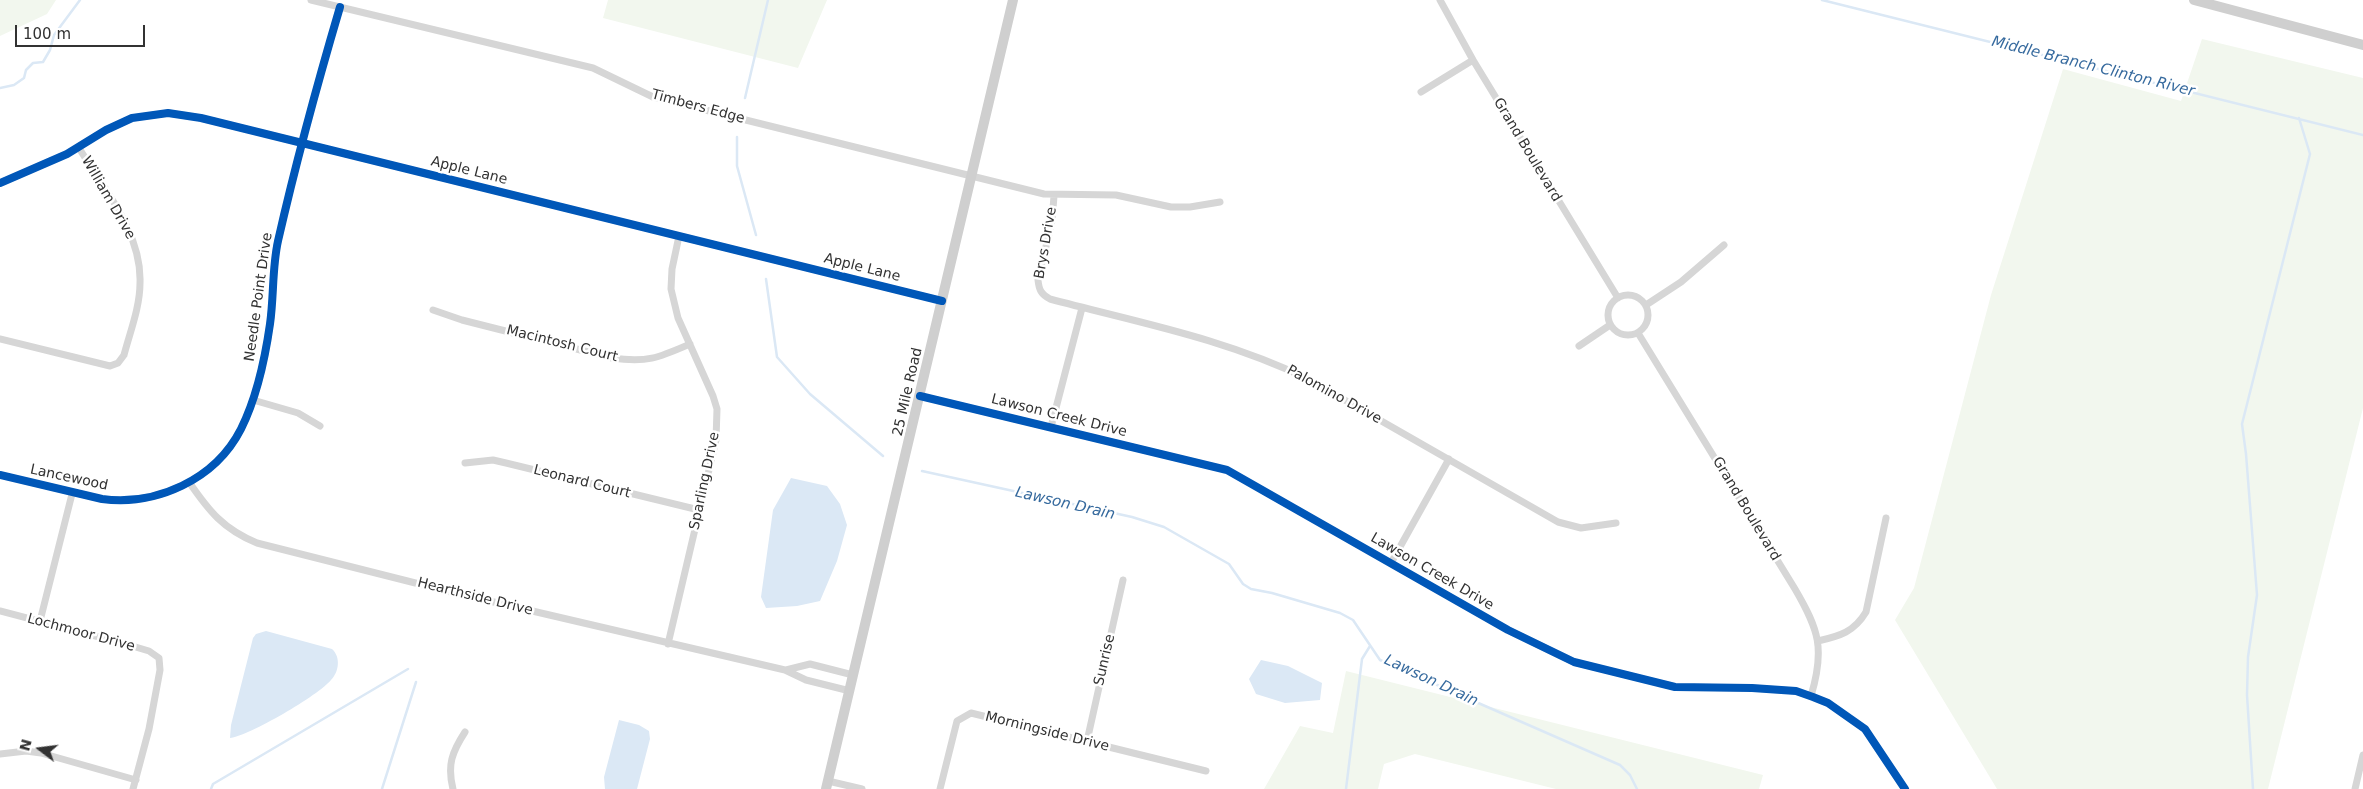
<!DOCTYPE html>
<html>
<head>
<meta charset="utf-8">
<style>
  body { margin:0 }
  #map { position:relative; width:2363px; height:789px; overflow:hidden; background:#fff; font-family:"DejaVu Sans",sans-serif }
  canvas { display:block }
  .north { position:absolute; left:15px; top:724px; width:50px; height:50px; -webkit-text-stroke:4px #fff; paint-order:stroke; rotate:285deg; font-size:14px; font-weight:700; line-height:20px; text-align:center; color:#323232 }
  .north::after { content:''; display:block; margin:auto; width:18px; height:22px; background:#323232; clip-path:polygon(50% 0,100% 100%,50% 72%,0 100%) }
  .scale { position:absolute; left:15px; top:25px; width:130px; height:22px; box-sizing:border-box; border:2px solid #323232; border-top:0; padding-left:6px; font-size:15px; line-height:18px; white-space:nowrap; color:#323232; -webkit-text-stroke:4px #fff; paint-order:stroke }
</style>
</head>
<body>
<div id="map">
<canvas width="2363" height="789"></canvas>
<div class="north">N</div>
<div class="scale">100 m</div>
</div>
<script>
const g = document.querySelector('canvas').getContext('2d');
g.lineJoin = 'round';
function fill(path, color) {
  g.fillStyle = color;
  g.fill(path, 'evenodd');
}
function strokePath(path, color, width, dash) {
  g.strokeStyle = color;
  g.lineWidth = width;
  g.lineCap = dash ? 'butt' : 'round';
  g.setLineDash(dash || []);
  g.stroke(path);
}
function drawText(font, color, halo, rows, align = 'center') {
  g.font = font + ' "DejaVu Sans",sans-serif';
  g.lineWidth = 5;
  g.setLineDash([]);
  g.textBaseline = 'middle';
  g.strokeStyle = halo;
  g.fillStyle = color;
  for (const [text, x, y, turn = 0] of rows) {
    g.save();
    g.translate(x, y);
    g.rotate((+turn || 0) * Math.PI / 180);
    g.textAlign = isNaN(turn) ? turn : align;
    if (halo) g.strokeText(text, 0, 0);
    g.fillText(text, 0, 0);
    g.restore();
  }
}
fill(new Path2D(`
  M0 0H56L47 14 0 36Z
  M608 0H827L798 68 603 18Z
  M2202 39 2363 78V408L2268 789H1997L1895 620 1914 588 1991 295 2063 69 2181 101Z
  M1346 671 1763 775 1759 789H1556L1415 754 1384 764 1378 789H1264L1300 726 1333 733Z`), '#f2f7ee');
fill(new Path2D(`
  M791 478 827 486 840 504 847 525 837 561 820 601 797 606 766 608 761 597 773 510Z
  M266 631 332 649C341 657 339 672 331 680 319 695 249 736 230 738L231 725 253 638 256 634Z
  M1261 660 1288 666 1322 683 1320 700 1285 703 1256 694 1249 679Z
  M619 720 639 725 649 731 650 739 637 789H605L604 777Z`), '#dbe8f5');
strokePath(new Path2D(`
  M1822 0 2363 135
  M0 88 14 85 24 78 26 70 33 63 43 62 50 50 54 35 80 0
  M745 98 768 0
  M737 137V166L756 235
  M766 279 777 357 810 394 883 456
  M922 471 1132 517 1164 527 1229 564 1243 584 1251 589 1272 593 1340 613 1353 620 1380 660 1620 765 1630 775 1637 789
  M211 789 213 784 408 669
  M382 789 416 682
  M1346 789 1362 659 1370 646
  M2253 789 2247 695 2248 657 2257 595 2246 454 2242 424 2310 154 2299 118`), '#dbe8f5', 2.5);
strokePath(new Path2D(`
  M311 0 593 68 653 97 1044 194 1116 195 1171 207H1190L1220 202
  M1440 0 1473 60 1618 298
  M1421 92 1473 60
  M0 183 67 154 106 130 132 118 168 113 201 118 942 301
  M1054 196 1052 221 1038 280C1039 290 1041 294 1050 299 1140 323 1223 338 1308 379L1558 522 1581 528 1616 523
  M1608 315a20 20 0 1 1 40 0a20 20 0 1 1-40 0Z
  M1646 305 1681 282 1724 245
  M433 310 462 320 612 358C647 363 658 358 690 344
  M1638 333 1795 589C1819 630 1825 649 1811 696
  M0 339 110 366 118 363 124 355C130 332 140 307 140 283 142 233 104 189 79 148
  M1579 346 1610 325
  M920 396 1227 470 1508 630 1574 662 1675 687 1752 688 1796 691 1813 697 1828 703 1865 729 1905 789
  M253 400 298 413 320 426
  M1051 427 1082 308
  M465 463 493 460 506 463 699 510
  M0 475 102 499C156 506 215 480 241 429 257 397 265 359 270 324 274 296 272 268 278 241 296 162 317 85 340 7
  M189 482C209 511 223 529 257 543L451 592 785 670 806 680 850 691
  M1391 563 1449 459
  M0 611 122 643 149 651 159 658 160 670 149 729 133 789
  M40 621 72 494
  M1818 641C1840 636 1854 632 1866 612L1886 518
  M668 644 716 440 717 409 713 396 678 318 671 289 672 269 679 236
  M786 670 810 664 853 675
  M1087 741 1123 580
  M0 754 26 751 41 753 136 780
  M828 781 862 789
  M453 789C447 765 452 752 465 732
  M940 789 957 721 971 713 1206 771
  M2355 789 2363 755`), '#d6d6d6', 7);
strokePath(new Path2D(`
  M2194 0 2363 45
  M826 789 1013 0`), '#cfcfcf', 10);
strokePath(new Path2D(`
  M0 183 67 154 106 130 132 118 168 113 201 118 942 301
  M920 396 1227 470 1508 630 1574 662 1675 687 1752 688 1796 691 1813 697 1828 703 1865 729 1905 789
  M0 475 102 499C156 506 215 480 241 429 257 397 265 359 270 324 274 296 272 268 278 241 296 162 317 85 340 7`), '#0057b8', 8);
drawText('14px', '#323232', '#fff', [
  ["Timbers Edge",698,107,15],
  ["Grand Boulevard",1527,150,59],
  ["Apple Lane",469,171,14],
  ["William Drive",108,198,60],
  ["Brys Drive",1046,243,-80],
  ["Apple Lane",862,268,14],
  ["Needle Point Drive",259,297,-82],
  ["Macintosh Court",562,344,14],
  ["25 Mile Road",908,392,-77],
  ["Palomino Drive",1334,395,29],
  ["Lawson Creek Drive",1059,416,14],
  ["Lancewood",69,478,12],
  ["Sparling Drive",705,481,-78],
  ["Leonard Court",582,482,14],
  ["Grand Boulevard",1746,509,59],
  ["Lawson Creek Drive",1432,572,30],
  ["Hearthside Drive",475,597,14],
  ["Lochmoor Drive",81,633,15],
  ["Sunrise",1105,660,-77],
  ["Morningside Drive",1047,732,14]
]);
drawText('italic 15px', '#366a9e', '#fff', [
  ["Middle Branch Clinton River",2093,67,14],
  ["Lawson Drain",1065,504,13],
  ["Lawson Drain",1431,681,25]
]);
</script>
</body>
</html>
